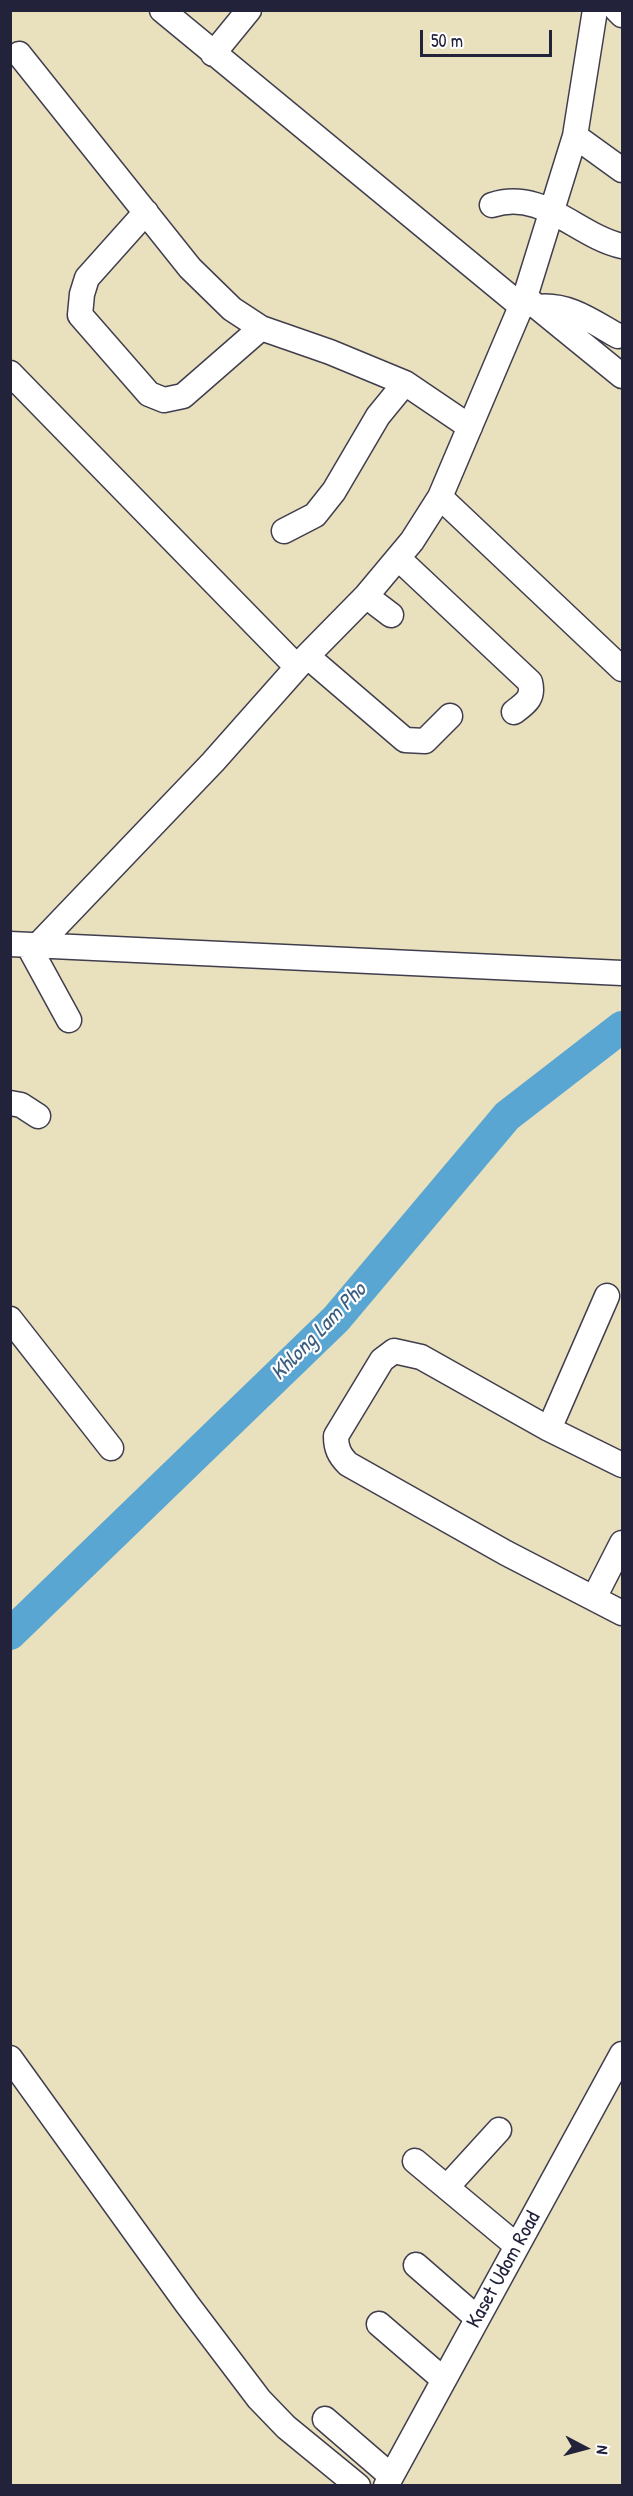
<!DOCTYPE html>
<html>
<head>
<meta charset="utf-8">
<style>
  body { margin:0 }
  #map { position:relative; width:633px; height:2496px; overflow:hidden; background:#e9e0bd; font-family:"Patrick Hand",sans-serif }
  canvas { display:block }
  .frame { position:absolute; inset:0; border:12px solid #22223b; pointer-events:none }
  .north { position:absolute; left:555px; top:2418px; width:60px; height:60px; -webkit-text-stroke:4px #fff; paint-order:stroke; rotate:96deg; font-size:16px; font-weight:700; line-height:24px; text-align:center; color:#22223b }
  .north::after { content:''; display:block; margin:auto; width:21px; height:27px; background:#22223b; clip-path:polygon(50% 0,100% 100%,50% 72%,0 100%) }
  .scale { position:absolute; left:420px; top:30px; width:132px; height:27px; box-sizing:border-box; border:3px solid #22223b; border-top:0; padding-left:8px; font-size:18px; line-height:21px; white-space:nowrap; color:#22223b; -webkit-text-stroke:4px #fff; paint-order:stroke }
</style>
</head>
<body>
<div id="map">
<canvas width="633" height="2496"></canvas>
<div class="frame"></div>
<div class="north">N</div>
<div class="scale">50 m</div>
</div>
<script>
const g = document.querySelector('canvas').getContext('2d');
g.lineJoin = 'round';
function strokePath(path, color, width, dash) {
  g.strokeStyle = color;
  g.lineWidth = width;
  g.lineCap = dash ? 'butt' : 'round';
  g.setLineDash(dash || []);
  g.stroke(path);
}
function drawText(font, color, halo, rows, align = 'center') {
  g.font = font + ' "Patrick Hand",sans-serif';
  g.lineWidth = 4.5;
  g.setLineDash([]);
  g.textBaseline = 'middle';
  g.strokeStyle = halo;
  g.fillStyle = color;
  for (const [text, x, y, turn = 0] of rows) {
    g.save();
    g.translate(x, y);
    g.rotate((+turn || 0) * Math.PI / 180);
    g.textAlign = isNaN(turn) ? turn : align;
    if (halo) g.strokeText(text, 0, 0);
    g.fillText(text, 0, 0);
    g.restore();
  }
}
strokePath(new Path2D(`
  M10 1634 336 1319 507 1116 622 1027`), '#59a6d2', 32);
const minor = new Path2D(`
  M162 10 521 306
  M617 10 622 15
  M19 54 190 268 232 309 261 328 330 352 405 383 470 427
  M213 54 249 10
  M575 136 622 170
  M492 205C542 188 577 236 622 246
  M146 212 87 278 82 294 80 315 149 394 164 400 183 396 261 328
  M525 297 622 376
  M537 307C568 303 593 322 618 336
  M10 373 297 667
  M440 497 622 669
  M284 531 315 515 334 491 378 416 405 383
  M399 559 530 682C534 698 526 703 514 712
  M366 596 391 615
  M307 656 405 740 425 741 450 716
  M10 944 622 973
  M28 945 69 1020
  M38 945 213 762 307 656 366 596 412 541 440 497 525 297 575 136 595 10
  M10 1103 21 1105 38 1116
  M607 1296 549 1429 622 1465
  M10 1319 111 1448
  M549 1429 421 1357 394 1351 382 1360 336 1436C336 1448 339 1455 348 1464L506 1553 622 1613
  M594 1598 622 1543
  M10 2058 187 2304 259 2399 286 2427 358 2486
  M415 2161 517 2246
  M447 2187 499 2130
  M416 2265 477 2318
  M379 2324 444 2380
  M325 2419 391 2476
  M386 2486 622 2054`);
strokePath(minor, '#403e4e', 27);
strokePath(minor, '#fff', 24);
drawText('21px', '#22223b', '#fff', [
  ["Kaset Udom Road",504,2270,-61]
]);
drawText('italic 22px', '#3b5d7f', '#fff', [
  ["Khlong Lam Pho",319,1332,-46]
]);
</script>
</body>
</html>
